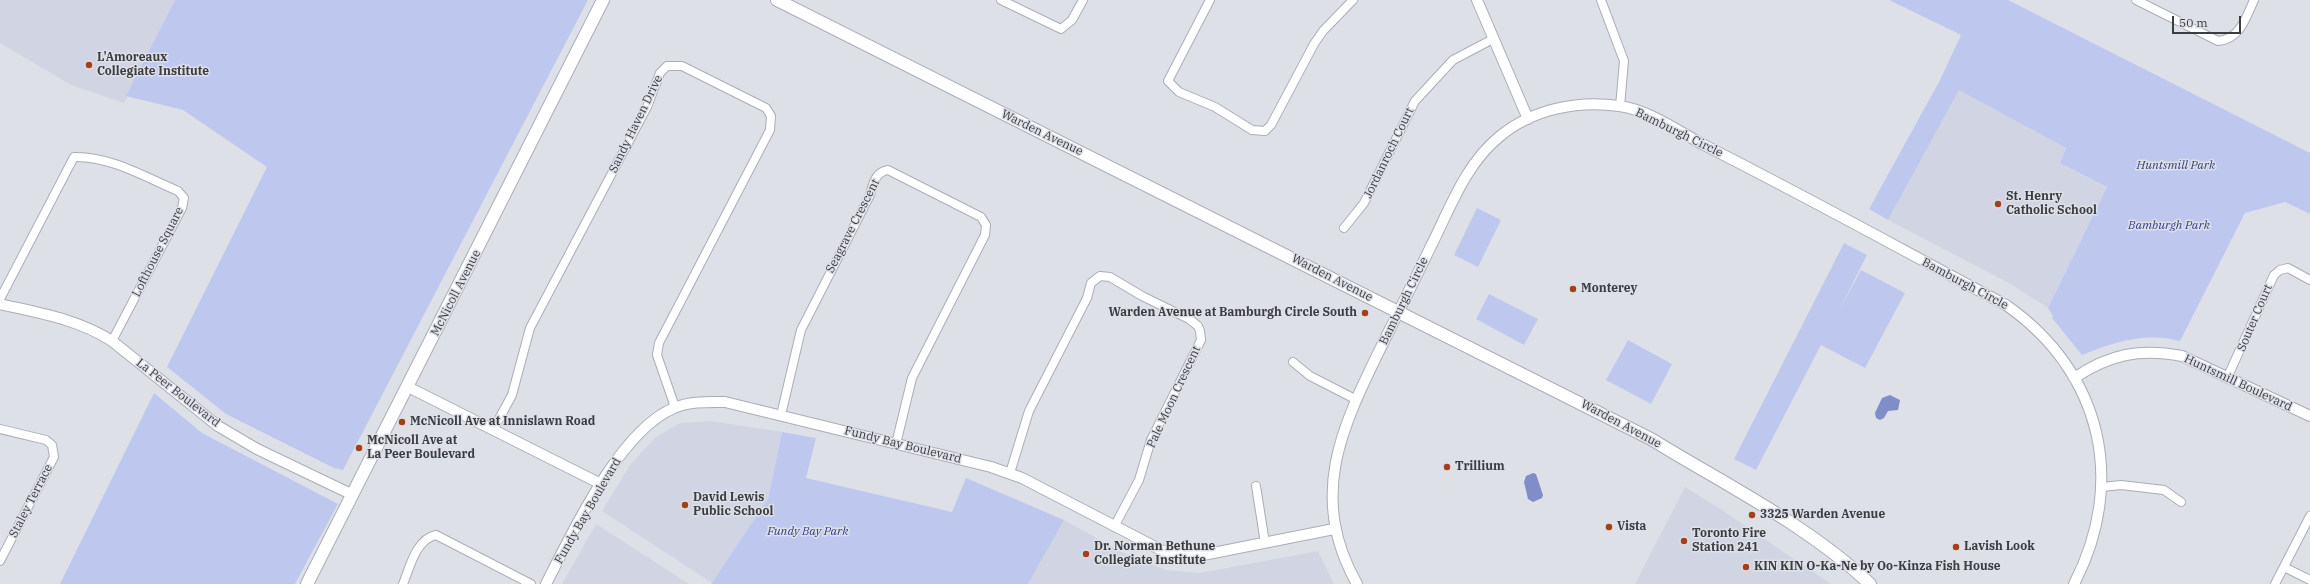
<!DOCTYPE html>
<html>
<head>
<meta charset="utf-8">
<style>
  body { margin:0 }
  #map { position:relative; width:2310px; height:584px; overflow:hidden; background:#dee0e8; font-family:"IBM Plex Serif",serif }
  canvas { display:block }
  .scale { position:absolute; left:2172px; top:16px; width:69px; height:18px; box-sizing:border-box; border:2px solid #3c3d40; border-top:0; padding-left:5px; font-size:12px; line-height:14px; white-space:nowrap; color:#3c3d40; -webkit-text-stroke:3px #dee0e8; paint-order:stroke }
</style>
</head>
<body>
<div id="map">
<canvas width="2310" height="584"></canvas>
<div class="scale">50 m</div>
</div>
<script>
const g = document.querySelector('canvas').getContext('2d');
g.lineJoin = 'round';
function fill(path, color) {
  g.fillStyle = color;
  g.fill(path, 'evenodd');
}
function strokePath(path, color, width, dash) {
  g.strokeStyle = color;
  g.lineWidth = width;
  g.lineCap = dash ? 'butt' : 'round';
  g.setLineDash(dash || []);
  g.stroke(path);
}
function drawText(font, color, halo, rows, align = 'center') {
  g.font = font + ' "IBM Plex Serif",serif';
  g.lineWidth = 3;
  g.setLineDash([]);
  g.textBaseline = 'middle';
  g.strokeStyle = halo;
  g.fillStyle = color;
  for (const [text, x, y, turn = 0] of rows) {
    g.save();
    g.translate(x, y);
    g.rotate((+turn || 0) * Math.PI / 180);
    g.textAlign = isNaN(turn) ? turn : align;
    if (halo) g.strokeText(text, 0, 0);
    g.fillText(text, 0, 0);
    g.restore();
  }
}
fill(new Path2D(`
  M0 0H175L124 103 71 85 0 43Z
  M1959 89 2066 148 2060 163 2107 187 2048 308 2009 283 1888 220Z
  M711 421 782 432 768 499 712 583 602 511 630 465 656 437 680 423Z
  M1685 487 1719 508 1831 584H1635Z
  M1064 520 1131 557 1167 570 1200 573 1318 551 1334 584H1028Z
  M596 524 689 584H562Z`), '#d1d5e3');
fill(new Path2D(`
  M175 0H588L343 470 334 468 226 414 167 367 267 167 183 110 126 96Z
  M1889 0H2008L2310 153V214L2285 202 2245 213 2180 341C2145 332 2114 342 2082 355L2052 318 2053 316 2048 308 2107 187 2060 163 2066 148 1959 90 1888 220 1869 209 1939 82 1961 35Z
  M1477 208 1501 220 1478 267 1454 255Z
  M1844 243 1867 255 1839 311 1861 270 1905 293 1865 368 1821 345 1756 470 1734 459Z
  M1489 294 1538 319 1524 345 1476 319Z
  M1628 340 1672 364 1651 404 1606 380Z
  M154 393 202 433 338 504 295 584H60Z
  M782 432 816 438 806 478 952 512 966 478 1064 520 1028 584H711L768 499Z`), '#bec8ee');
fill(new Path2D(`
  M1890 395 1900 400 1898 410 1888 411 1884 418 1880 420 1876 418 1875 413 1882 398Z
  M1533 473 1536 474 1543 495 1542 498 1533 502 1528 499 1524 482 1526 476Z`), '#808dc8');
const minor = new Path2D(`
  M1001 0 1061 29 1072 20 1083 0
  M1210 0 1168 81 1179 92 1215 107 1252 130 1265 131 1271 125 1314 44 1323 31 1353 0
  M1601 0 1624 61 1620 106
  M2136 0 2218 41C2240 39 2246 18 2254 0
  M1344 228 1364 203 1415 101 1453 60 1493 39
  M0 299 74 157C110 156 145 177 178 191L184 198 182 208 112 341
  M1293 362 1310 376 1355 399
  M2228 376 2274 275 2280 270 2288 268 2310 280
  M781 415 801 330 870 195C873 184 875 172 888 170L981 217 986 225 985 235 912 378 896 444
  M0 429 46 440 52 445 54 457 0 561
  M493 430 512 395 530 328 647 107 660 73 667 66H682L766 108 771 116 770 130 659 343 657 355 675 407
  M1010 473 1029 411 1087 298 1091 283 1100 276 1110 277 1142 296 1189 319 1198 326 1200 331 1201 340 1151 440 1139 480 1114 527
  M1256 486 1265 543
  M2102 487 2121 485 2164 490 2181 502
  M2284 567 2310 580
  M403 584C410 567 416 539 436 535L531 584
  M2275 584 2310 516`);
const tertiary = new Path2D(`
  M1477 0 1528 119
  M0 304C39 313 78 319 112 341L218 426 257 449 353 495
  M2074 378C2110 354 2140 348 2182 356L2310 416
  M408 387 601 484
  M546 584C572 533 620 430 674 408 690 401 709 402 725 402L991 467 1022 478 1163 551 1188 556 1203 555 1334 529
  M1357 584C1306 494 1344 423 1385 339 1401 307 1417 275 1432 244 1451 206 1466 164 1499 137 1532 109 1578 100 1619 106 1650 110 1679 132 1706 146 1807 197 1906 252 2006 305 2102 372 2127 482 2074 584`);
const secondary = new Path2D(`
  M777 0 1651 439C1724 484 1808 525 1870 584
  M307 584 603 0`);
strokePath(minor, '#abadb5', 10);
strokePath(tertiary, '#abadb5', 12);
strokePath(secondary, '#abadb5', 14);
strokePath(minor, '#fff', 8);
strokePath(tertiary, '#fff', 10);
strokePath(secondary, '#fff', 12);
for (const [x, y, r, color] of [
  [89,65,4,"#a53f18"],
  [1998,204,4,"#a53f18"],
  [1573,289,4,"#a53f18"],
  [1365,313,4,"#a53f18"],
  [402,422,4,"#a53f18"],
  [359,448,4,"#a53f18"],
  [1447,467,4,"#a53f18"],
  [685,505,4,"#a53f18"],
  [1752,515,4,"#a53f18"],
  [1609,527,4,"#a53f18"],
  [1684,541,4,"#a53f18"],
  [1956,547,4,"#a53f18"],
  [1086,554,4,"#a53f18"],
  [1746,567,4,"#a53f18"]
]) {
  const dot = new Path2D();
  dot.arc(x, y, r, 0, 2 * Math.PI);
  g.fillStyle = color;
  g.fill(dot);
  strokePath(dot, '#dee0e8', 1.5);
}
drawText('bold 12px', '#3c3d40', '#dee0e8', [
  ["L'Amoreaux",97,58],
  ["Collegiate Institute",97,72],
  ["St. Henry",2006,197],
  ["Catholic School",2006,211],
  ["Monterey",1581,289],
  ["Warden Avenue at Bamburgh Circle South",1357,313,"right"],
  ["McNicoll Ave at Innislawn Road",410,422],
  ["McNicoll Ave at",367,441],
  ["La Peer Boulevard",367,455],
  ["Trillium",1455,467],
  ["David Lewis",693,498],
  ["Public School",693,512],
  ["3325 Warden Avenue",1760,515],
  ["Vista",1617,527],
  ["Toronto Fire",1692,534],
  ["Station 241",1692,548],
  ["Dr. Norman Bethune",1094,547],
  ["Collegiate Institute",1094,561],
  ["Lavish Look",1964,547],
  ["KIN KIN O-Ka-Ne by Oo-Kinza Fish House",1754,567]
], 'left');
drawText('12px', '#3c3d40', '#dee0e8', [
  ["Sandy Haven Drive",636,124,-64],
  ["Warden Avenue",1042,133,26],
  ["Bamburgh Circle",1679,133,26],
  ["Jordanroch Court",1389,153,-64],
  ["Seagrave Crescent",853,226,-63],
  ["Lofthouse Square",158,252,-63],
  ["Warden Avenue",1332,278,27],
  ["Bamburgh Circle",1965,284,28],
  ["McNicoll Avenue",456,293,-63],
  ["Bamburgh Circle",1404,301,-64],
  ["Souter Court",2255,318,-67],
  ["Huntsmill Boulevard",2238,383,25],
  ["La Peer Boulevard",178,393,38],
  ["Pale Moon Crescent",1174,397,-65],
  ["Warden Avenue",1621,424,28],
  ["Fundy Bay Boulevard",903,445,14],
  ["Staley Terrace",31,501,-63],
  ["Fundy Bay Boulevard",588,511,-60]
]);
drawText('italic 12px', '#364188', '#dee0e8', [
  ["Huntsmill Park",2176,166],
  ["Bamburgh Park",2169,226],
  ["Fundy Bay Park",808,532]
]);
</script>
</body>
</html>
